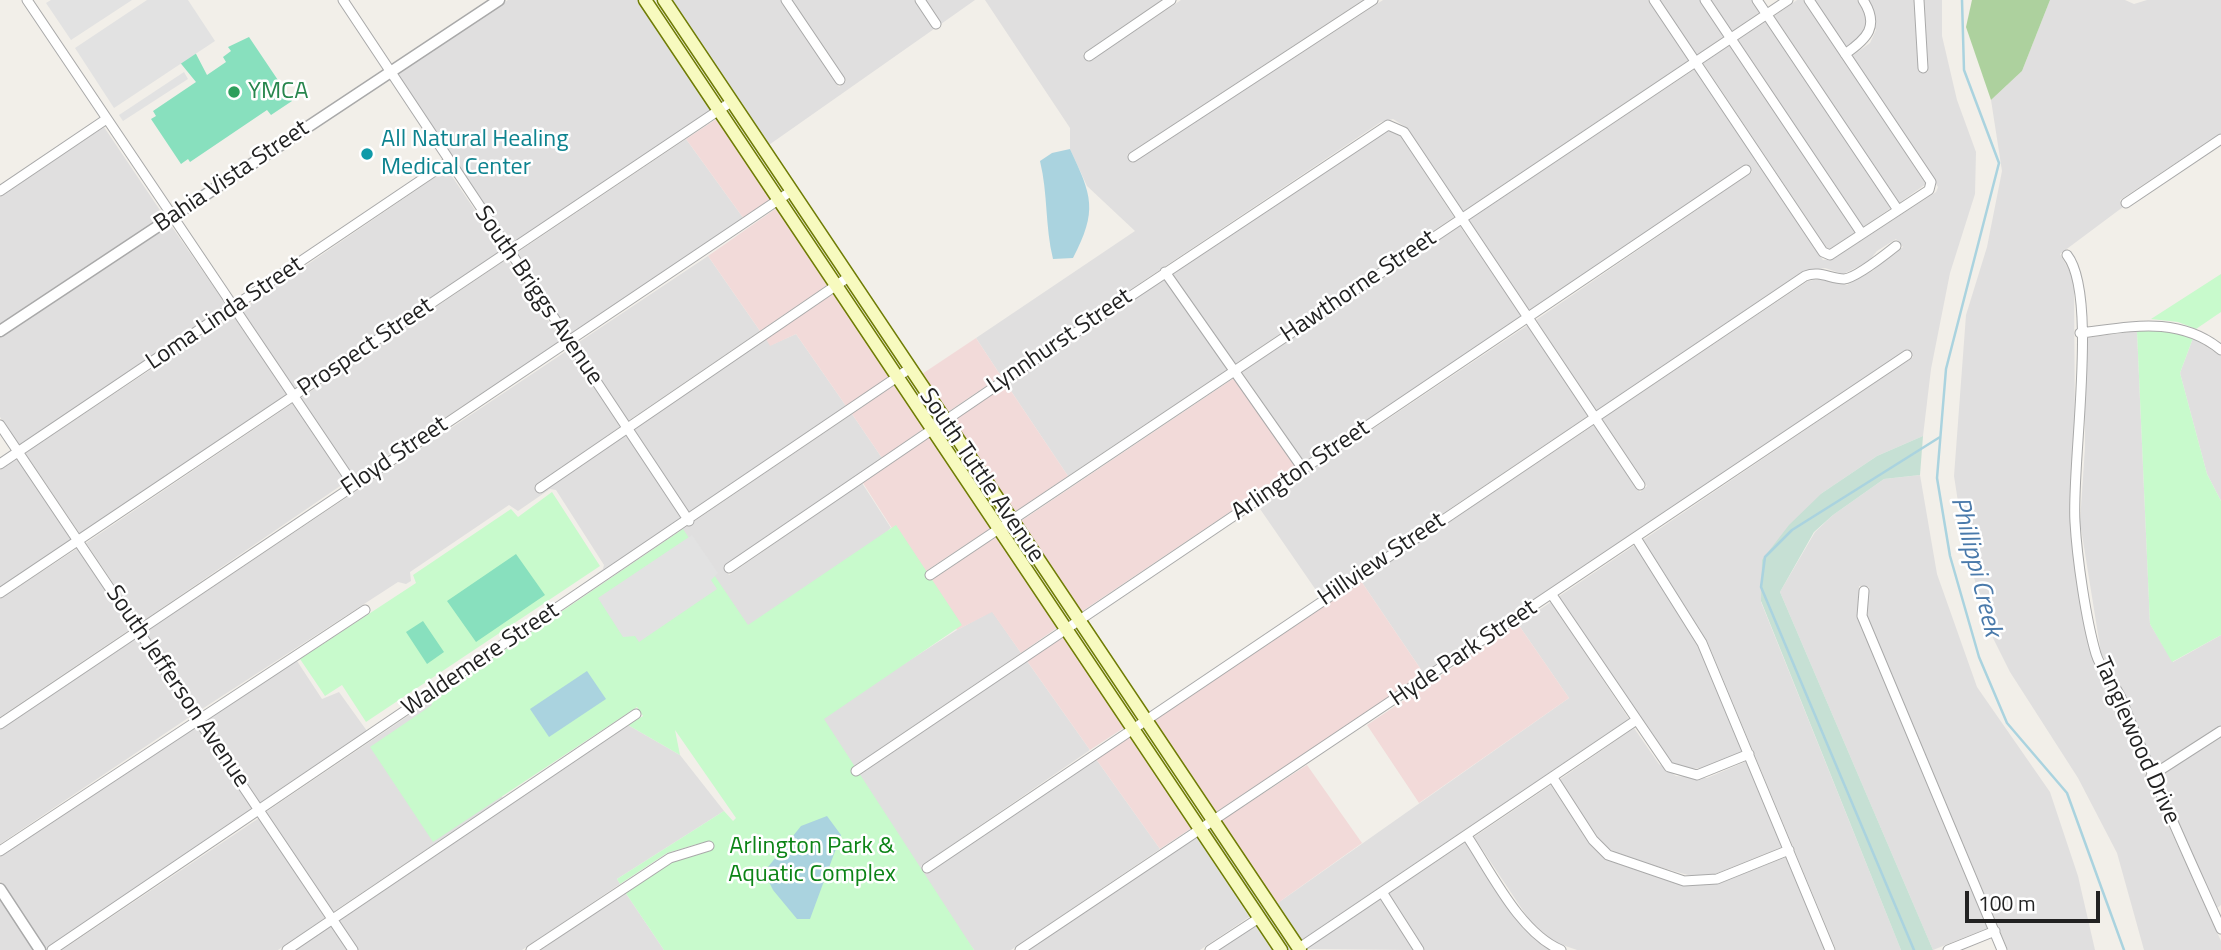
<!DOCTYPE html>
<html>
<head>
<meta charset="utf-8">
<style>
  body { margin:0 }
  #map { position:relative; width:2221px; height:950px; overflow:hidden; background:#f2efe9; font-family:"Titillium Web",sans-serif }
  canvas { display:block }
  .scale { position:absolute; left:1965px; top:891px; width:135px; height:32px; box-sizing:border-box; border:4px solid #222; border-top:0; padding-left:9px; font-size:21px; line-height:24px; white-space:nowrap; color:#222; -webkit-text-stroke:5px #fff; paint-order:stroke }
</style>
</head>
<body>
<div id="map">
<canvas width="2221" height="950"></canvas>
<div class="scale">100 m</div>
</div>
<script>
const g = document.querySelector('canvas').getContext('2d');
g.lineJoin = 'round';
function fill(path, color) {
  g.fillStyle = color;
  g.fill(path, 'evenodd');
}
function strokePath(path, color, width, dash) {
  g.strokeStyle = color;
  g.lineWidth = width;
  g.lineCap = dash ? 'butt' : 'round';
  g.setLineDash(dash || []);
  g.stroke(path);
}
function drawText(font, color, halo, rows, align = 'center') {
  g.font = font + ' "Titillium Web",sans-serif';
  g.lineWidth = 5;
  g.setLineDash([]);
  g.textBaseline = 'middle';
  g.strokeStyle = halo;
  g.fillStyle = color;
  for (const [text, x, y, turn = 0] of rows) {
    g.save();
    g.translate(x, y);
    g.rotate((+turn || 0) * Math.PI / 180);
    g.textAlign = isNaN(turn) ? turn : align;
    if (halo) g.strokeText(text, 0, 0);
    g.fillText(text, 0, 0);
    g.restore();
  }
}
fill(new Path2D(`
  M508 0H639L712 109 510 245 397 73Z
  M669 0H781L839 87 846 81 792 0H914L934 29 766 147Z
  M925 0H975L941 24Z
  M985 0H1162L1083 54 1088 62 1181 0H1363L1127 155 1132 163 1383 0H1648L1689 60 1462 212 1404 126 1393 119 1381 122 1001 376 976 338 1135 231 1087 186 1070 149V128Z
  M1659 0H1700L1724 36 1697 55Z
  M1711 0H1752L1760 12 1732 31Z
  M1797 0H1803L1926 184 1899 203 1774 16Z
  M1814 0H1857L1865 13 1867 27 1858 40 1846 47Z
  M1868 0H1914L1920 73 1928 72 1924 0H1942V36L1957 100 1976 152 1975 194 1950 273 1931 369 1923 436 1877 456 1822 493 1761 602 1901 950H1836L1707 641 1643 540 1913 357 1908 349 1424 674 1361 581 1594 425 1640 492 1647 486 1602 419 1808 281 1824 278 1847 285 1874 270 1882 260 1903 247 1896 239 1877 251 1868 262 1843 274 1825 268 1802 272 1596 411 1536 320 1752 172 1747 164 1530 311 1467 221 1695 69 1823 260 1833 259 1936 192 1938 187 1852 56 1870 43 1876 30 1874 11Z
  M2050 0H2125L2134 4 2147 0H2221V133L2120 200 2123 207 2060 254 2074 279 2075 445 2070 522 2089 645 2098 670 2116 698 2145 774 2221 941V950H2144L2117 853 2078 778 2010 672 1990 632 1965 547 1954 476 1966 315 1987 247 2002 171 1991 100 2022 71Z
  M1766 21 1891 208 1863 227 1738 40Z
  M1730 45 1856 232 1828 250 1703 63Z
  M104 127 164 216 0 325V197Z
  M1389 130 1400 135 1454 217 1235 364 1172 274Z
  M686 139 744 219 570 336 515 254Z
  M447 169 502 250 295 389 241 310Z
  M170 224 227 306 19 445 0 417V337Z
  M1460 226 1522 317 1304 462 1242 372Z
  M708 256 760 331 628 421 576 344Z
  M507 259 562 341 354 477 301 398Z
  M1164 279 1228 369 1068 476 1007 385Z
  M233 315 287 394 80 534 25 453Z
  M1528 325 1588 416 1320 596 1258 506Z
  M2137 331 2150 624 2173 662 2221 635V725L2153 768 2125 695 2101 653 2080 522 2085 447V338Z
  M796 334 846 406 690 514 634 429 766 339 771 345Z
  M2193 338 2221 356V501L2207 474 2180 373Z
  M568 350 621 426 534 487 540 494 626 435 681 518 583 584 603 569 604 565 556 490 550 489 518 511 509 505 410 572 411 581 406 584 398 582 199 711 145 632Z
  M293 403 346 482 140 623 86 543Z
  M852 414 882 458 723 567 729 575 862 483 891 528 676 714 614 679 589 593Z
  M17 459 72 539 0 587V470Z
  M1920 475 1937 574 1977 687 2050 792 2078 876 2095 950H2008L1867 616 1869 587 1859 586 1858 618 1988 928 1933 950 1780 592 1815 532 1833 515 1884 479Z
  M1635 545 1698 644 1743 751 1704 768 1688 769 1671 763 1558 597Z
  M78 548 132 628 0 717V599Z
  M1551 602 1629 719 1300 941 1275 905 1569 698 1518 624Z
  M992 611 1021 653 850 769 855 778 1027 661 1090 750 921 866 926 874 1096 759 1160 849 1011 950H974L927 886 816 720 957 630Z
  M138 637 191 716 0 844V730Z
  M297 661 322 699 339 692 367 731 261 804 204 720Z
  M430 701 503 798 333 912 266 812Z
  M197 725 253 809 45 949 0 881V857Z
  M628 725 680 755 724 811 617 879 620 884 522 950H358L339 921Z
  M1634 728 1659 764 1676 776 1707 778 1747 761 1782 847 1715 874 1695 877 1621 856 1602 844 1559 780Z
  M2221 737V905L2217 908 2157 778Z
  M1551 785 1589 843 1605 859 1683 885 1718 884 1786 857 1825 950H1577L1554 942 1530 921 1474 837Z
  M259 818 325 918 278 950H62Z
  M1211 827 1265 911 1268 910 1295 950H1287L1206 830Z
  M1198 835 1252 915 1200 950H1029Z
  M1466 842 1522 927 1549 950H1425L1388 894Z
  M625 892 664 950H541Z
  M0 897 35 950H0Z
  M1381 899 1413 950 1306 949 1319 940Z
  M1258 924 1276 950H1219L1254 926Z
  M331 926 347 950H296Z`), '#e0dfdf');
fill(new Path2D(`
  M718 118 772 198 744 219 686 139Z
  M778 207 829 284 760 331 708 256Z
  M834 293 890 376 846 406 796 334 770 346 766 339Z
  M976 338 1001 376 945 414 919 376Z
  M1234 378 1297 467 1078 614 1018 523Z
  M896 384 926 427 882 458 852 414Z
  M1007 385 1068 476 1012 514 951 422Z
  M931 436 991 528 923 573 929 582 997 536 1058 627 1021 653 992 612 957 630 863 483Z
  M1361 581 1424 674 1213 814 1151 722Z
  M1518 624 1569 698 1419 803 1367 725Z
  M1063 636 1125 727 1090 750 1027 661Z
  M1131 735 1193 827 1160 849 1096 759Z
  M1307 765 1362 843 1275 905 1219 822Z`), '#f2dad9');
fill(new Path2D(`
  M1972 0H2050L2022 71 1991 100 1966 27Z`), '#add19e');
fill(new Path2D(`
  M1923 436 1920 475 1884 479 1833 515 1814 532 1780 592 1933 950H1901L1761 601 1762 560 1789 525 1822 493 1877 456Z`), '#c6e0d4');
fill(new Path2D(`
  M2221 274V312L2196 329 2178 322 2151 319Z
  M2153 330 2176 332 2193 338 2180 373 2207 474 2221 501V635L2172 662 2150 624 2137 331Z
  M552 492 600 566 366 722 342 685 325 696 300 659 416 583 413 575 511 509 518 517Z
  M896 525 962 625 824 719 974 950H664L625 892 697 844 667 853 620 884 617 879 724 811 733 821 736 818 675 730 680 755 628 725 643 716 637 707 433 842 370 747 432 705 430 701 683 529 748 625Z`), '#c8facc');
fill(new Path2D(`
  M249 37 292 101 271 115 267 110 190 162 188 159 181 164 151 119 156 116 153 111 196 82 178 60 194 50 207 75 226 62 223 57 231 51 228 47Z
  M516 554 545 595 476 642 447 601Z
  M423 621 444 652 427 664 406 632Z`), '#88e0be');
fill(new Path2D(`
  M51 0H132L71 40 46 3Z
  M147 0H188L215 41 114 108 75 48Z
  M184 72 188 79 123 121 119 115Z
  M692 535 718 573 711 580 717 589 639 642 635 636 623 637 598 598Z`), '#e2e2e2');
fill(new Path2D(`
  M1070 149C1092 196 1098 210 1073 258L1053 259C1045 226 1048 194 1040 161L1052 153Z
  M587 671 606 699 549 737 530 709Z
  M827 816 841 835 810 919H797L773 890 764 872 801 826Z`), '#aad3df');
strokePath(new Path2D(`
  M1962 0 1964 70 1999 163 1946 369 1937 478 1950 556 1979 657 2007 723 2067 793 2124 950
  M1914 950 1761 587 1765 557 1792 530 1940 437`), '#aad3df', 2.5);
const minor = new Path2D(`
  M27 0 353 484
  M343 0 689 521
  M786 0 840 80
  M920 0 936 24
  M1654 0 1823 252 1830 255 1929 190 1931 182 1809 0
  M1705 0 1862 234
  M1757 0 1898 210
  M1919 0 1923 68
  M1845 54C1867 39 1880 26 1863 0
  M1089 56 1171 0
  M1133 157 1373 0
  M0 191 105 120
  M2126 203 2221 139
  M2067 255C2099 295 2071 465 2075 522 2077 558 2086 620 2096 654 2101 671 2115 683 2122 700 2152 778 2187 853 2221 929
  M1165 272 1303 469
  M2080 333C2130 327 2178 315 2221 350
  M0 425 353 950
  M0 464 448 162
  M540 488 847 278
  M1636 538 1702 643 1830 950
  M729 568 1018 371 1388 125 1404 132 1640 485
  M930 575 1788 0
  M1864 591 1862 616 2002 950
  M0 593 731 102
  M1552 595 1669 767 1697 775 1749 754
  M0 724 790 192
  M856 771 1746 170
  M2151 776 2221 731
  M1553 778 1593 840 1608 855 1684 881 1717 879 1789 850
  M1467 836C1491 872 1520 933 1561 950
  M0 851 365 610
  M927 868 1805 276C1820 270 1830 279 1844 279 1856 278 1886 254 1896 246
  M1382 892 1419 950
  M1299 948 1635 721
  M52 950 909 369
  M287 950 636 714
  M531 950 670 858 709 846
  M1020 950 1907 355
  M1210 950 1259 918
  M1948 950 1995 931`);
const tertiary = new Path2D(`
  M0 331 499 0
  M0 889 40 950`);
const secondary = new Path2D(`
  M645 0 1281 950
  M664 0 1300 950`);
strokePath(minor, '#a9a9a9', 11);
strokePath(tertiary, '#a9a9a9', 13);
strokePath(secondary, '#707d05', 15);
strokePath(minor, '#fff', 9);
strokePath(tertiary, '#fff', 10);
strokePath(secondary, '#f7fabf', 12);
for (const [x, y, r, color] of [
  [234,92,7,"#2e9e5b"],
  [367,154,7,"#0f9aa8"]
]) {
  const dot = new Path2D();
  dot.arc(x, y, r, 0, 2 * Math.PI);
  g.fillStyle = color;
  g.fill(dot);
  strokePath(dot, '#fff', 2.5);
}
drawText('24px', '#27864d', '#fff', [
  ["YMCA",248,92]
], 'left');
drawText('24px', '#0d838f', '#fff', [
  ["All Natural Healing",381,140],
  ["Medical Center",381,168]
], 'left');
drawText('24px', '#222', '#fff', [
  ["Bahia Vista Street",232,177,-34],
  ["Hawthorne Street",1359,287,-34],
  ["South Briggs Avenue",538,296,56],
  ["Loma Linda Street",225,314,-34],
  ["Lynnhurst Street",1060,342,-34],
  ["Prospect Street",366,348,-34],
  ["Floyd Street",395,457,-34],
  ["Arlington Street",1301,471,-34],
  ["South Tuttle Avenue",981,476,56],
  ["Hillview Street",1382,560,-34],
  ["Hyde Park Street",1464,654,-34],
  ["Waldemere Street",481,660,-34],
  ["South Jefferson Avenue",177,687,56],
  ["Tanglewood Drive",2136,741,66]
]);
drawText('24px', '#0c8416', '#fff', [
  ["Arlington Park &",812,847],
  ["Aquatic Complex",812,875]
]);
drawText('italic 26px', '#4a7aab', '#fff', [
  ["Phillippi Creek",1975,567,76]
]);
</script>
</body>
</html>
